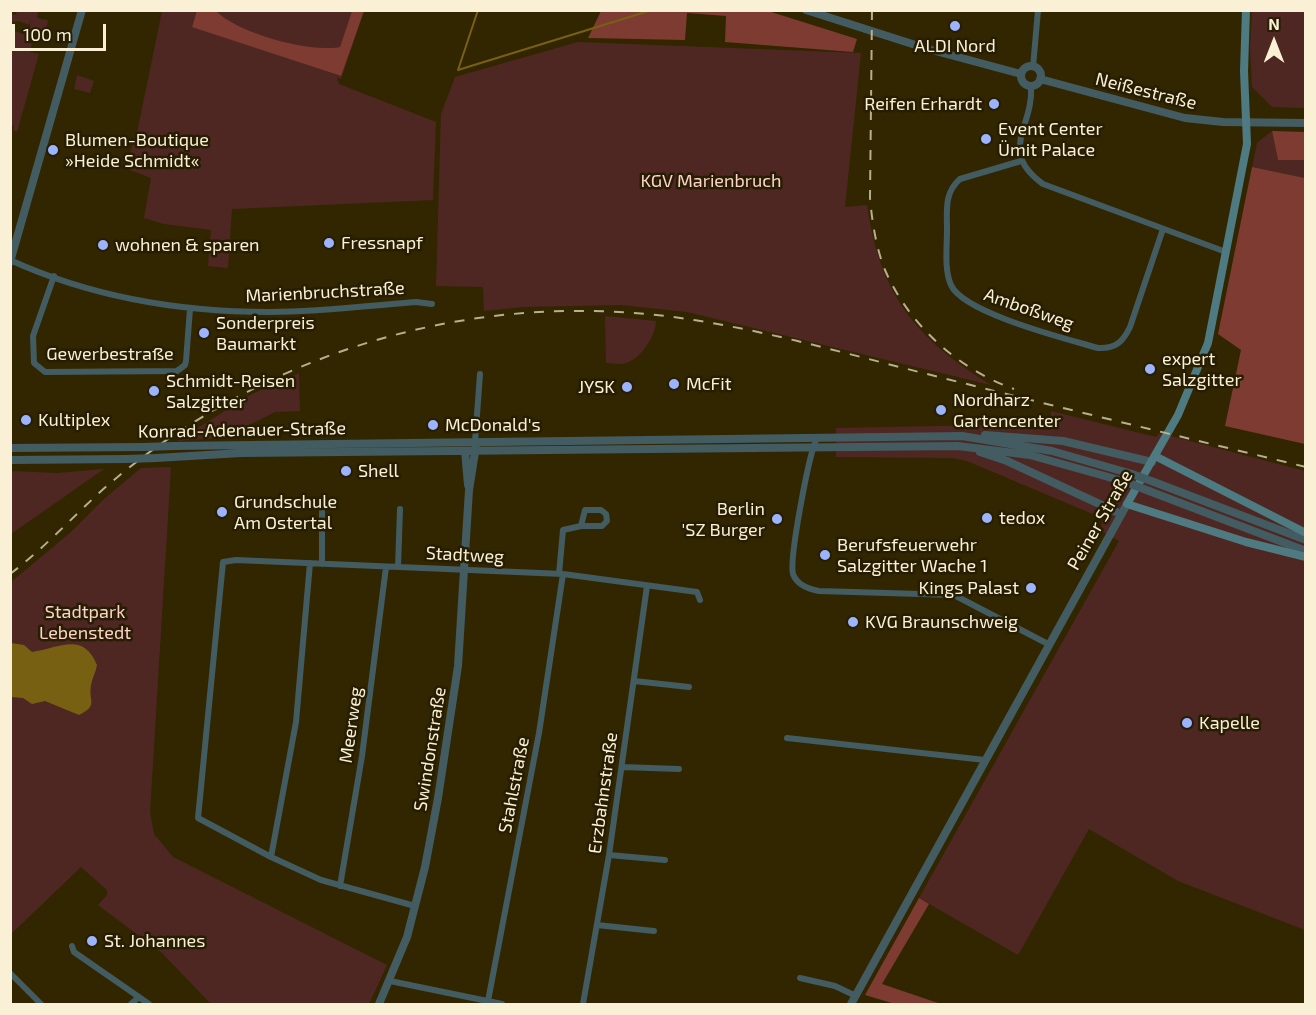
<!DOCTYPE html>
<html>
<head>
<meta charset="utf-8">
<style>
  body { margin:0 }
  #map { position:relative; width:1316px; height:1015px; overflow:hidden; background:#322600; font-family:"Exo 2",sans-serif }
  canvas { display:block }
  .frame { position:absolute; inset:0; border:12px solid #faf0d6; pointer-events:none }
  .north { position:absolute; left:1244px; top:12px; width:60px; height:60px; -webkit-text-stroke:4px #261d03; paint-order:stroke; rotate:0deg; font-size:16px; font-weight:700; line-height:24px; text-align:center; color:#faf0d6 }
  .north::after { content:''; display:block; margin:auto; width:21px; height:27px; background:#faf0d6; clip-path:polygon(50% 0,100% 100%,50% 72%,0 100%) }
  .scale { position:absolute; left:12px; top:24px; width:94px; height:27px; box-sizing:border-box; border:3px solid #faf0d6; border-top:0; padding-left:8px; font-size:18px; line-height:21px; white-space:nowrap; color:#faf0d6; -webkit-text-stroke:4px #261d03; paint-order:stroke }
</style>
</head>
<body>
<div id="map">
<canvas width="1316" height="1015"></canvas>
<div class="frame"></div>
<div class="north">N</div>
<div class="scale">100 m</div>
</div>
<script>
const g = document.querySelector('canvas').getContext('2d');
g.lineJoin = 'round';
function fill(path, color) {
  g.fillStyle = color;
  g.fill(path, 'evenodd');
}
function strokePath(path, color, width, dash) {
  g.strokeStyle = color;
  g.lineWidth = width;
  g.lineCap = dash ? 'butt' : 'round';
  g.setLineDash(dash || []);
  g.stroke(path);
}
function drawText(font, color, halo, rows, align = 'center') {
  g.font = font + ' "Exo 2",sans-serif';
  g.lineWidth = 5;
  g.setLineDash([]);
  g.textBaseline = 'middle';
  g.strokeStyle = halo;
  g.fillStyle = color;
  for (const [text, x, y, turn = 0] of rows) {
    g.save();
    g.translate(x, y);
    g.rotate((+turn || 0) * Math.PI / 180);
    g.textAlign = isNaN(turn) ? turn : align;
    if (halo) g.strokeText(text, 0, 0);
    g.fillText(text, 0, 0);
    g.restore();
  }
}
fill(new Path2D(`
  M17 11H38L37 18 48 20 46 31 36 28 34 33 29 32 31 19 29 25 19 21 11 22 12 14 16 15Z
  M162 11H197L192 26 340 76 364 11 341 79 337 77 339 84 436 122 433 200 232 209 228 268 208 266 211 230 164 224 144 218 151 178 125 168 138 128Z
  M216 11H352L340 47C308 53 238 33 216 11Z
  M1252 11H1305V108L1272 107 1252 87 1250 47Z
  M11 30 27 35 26 42 32 44 30 52 39 54 17 132 13 130 14 126 11 124Z
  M578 42 861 53 845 207 867 205C880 295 915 338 991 385L687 312 621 305 522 307 484 311 483 287 436 286 441 114 455 77Z
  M77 75 94 81 90 93 74 89Z
  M1272 131 1278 160H1305V178L1252 167 1257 143Z
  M605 316 656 321C656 335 641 359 626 363 620 365 612 363 606 363Z
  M299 373 300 411 275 412 235 432 234 437 177 441 252 394Z
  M1051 411 1156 437 1159 433 1305 471V930L1178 881 1089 829 1018 955 919 898 1119 541 1101 531 1102 518 967 461 952 458 836 457V428L990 425 1050 430Z
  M171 467 150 812 154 834 173 857 387 965 369 1004H211L162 953 98 905 107 895V890L81 867 11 934V582L71 532 105 498 141 468Z
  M104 469 11 534V471L57 473Z`), '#4f2722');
fill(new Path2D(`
  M197 10 216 11C238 33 309 53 340 47L352 11H364L341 76 192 27Z
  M768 11 857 39 853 52 725 42 726 16 687 13 685 40 588 38 601 11Z
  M1272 131 1305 132V160H1278Z
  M1252 167 1305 178V444L1225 426 1241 350 1218 334Z
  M919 898 929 904 882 984 941 1004H895L865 995Z`), '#7e3b31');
fill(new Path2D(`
  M11 643 24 645 32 652C59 648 83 631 97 665 96 672 92 678 91 685 88 702 99 705 79 715L45 701 32 704 23 698 11 697Z`), '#786013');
strokePath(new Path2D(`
  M478 10 458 70 652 10`), '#786013', 2);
strokePath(new Path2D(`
  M1033 67 1038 10
  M1031 86C1034 127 997 151 1043 184L1226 252
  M1021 161 960 179C944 193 947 210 947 230 947 248 944 269 951 285 963 313 1067 339 1098 348 1115 349 1123 342 1130 327L1163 229
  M10 260C91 297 181 312 270 312 318 312 368 306 416 302L432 304
  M54 276 33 336 34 363 45 372 177 371 185 365 186 361 190 309
  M817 438C809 453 789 559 793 574 797 585 808 589 819 591L954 595 1048 644
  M475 442 480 374
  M322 564V506
  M398 567 400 509
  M559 574 563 530 581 526H602L607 521 606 514 601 510H585L581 526
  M634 681 689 687
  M787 738 985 760
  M622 767 679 769
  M609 855 665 860
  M271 857 296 722 310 563
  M340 886 362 756 386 567
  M415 906 321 880 271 857 198 818 223 562 236 560 563 574 697 592 700 600
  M597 925 654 931
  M72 946 74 952 149 1004
  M10 973 41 1004
  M800 978 835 986 856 996
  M390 981 502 1004
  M488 1001 539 733 563 574
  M131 1004 139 997
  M583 1004 609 855 647 586`), '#425c61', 6);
strokePath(new Path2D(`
  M806 10 928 49 1021 74
  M1021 76a10 10 0 1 1 20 0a10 10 0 1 1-20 0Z
  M1040 79 1185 118 1223 122 1306 123
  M10 262 82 10
  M985 435 1063 441 1152 462
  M174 446 962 436 1052 451 1132 474
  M10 448 144 447
  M465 451 468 485
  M980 452 1007 461 1121 514
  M156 458 241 453 958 446 1030 455 1126 482
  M10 460 126 459
  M1154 482 1306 540
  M1149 491 1306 551
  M379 1004 407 937 425 867 438 798 458 666 469 490 476 446
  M851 1004 1127 504`), '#425c61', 8);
strokePath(new Path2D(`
  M1246 10 1244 71 1247 144 1208 343 1178 415 1127 504 1246 542 1306 557
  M1155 456 1306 533`), '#4e7a81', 8);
strokePath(new Path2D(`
  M872 10 870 198C872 221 876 248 885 270 909 325 958 369 1014 389
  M10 574C46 547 75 514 108 485 143 455 183 427 223 405 366 324 532 294 694 320 777 333 858 357 939 377 1061 408 1183 437 1306 467`), '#b8ae90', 2, [10, 10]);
strokePath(new Path2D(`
  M144 447 174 446
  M126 459 156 458
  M1132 474 1154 482
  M1126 482 1149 491`), '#425c61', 8);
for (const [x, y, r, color] of [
  [955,26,6,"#9cb4fd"],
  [994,104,6,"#9cb4fd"],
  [986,139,6,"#9cb4fd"],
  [53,150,6,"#9cb4fd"],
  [329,243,6,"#9cb4fd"],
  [103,245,6,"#9cb4fd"],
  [204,333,6,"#9cb4fd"],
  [1150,369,6,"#9cb4fd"],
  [674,384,6,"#9cb4fd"],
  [627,387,6,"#9cb4fd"],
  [154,391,6,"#9cb4fd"],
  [941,410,6,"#9cb4fd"],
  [26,420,6,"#9cb4fd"],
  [433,425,6,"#9cb4fd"],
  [346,471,6,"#9cb4fd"],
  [222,512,6,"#9cb4fd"],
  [987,518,6,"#9cb4fd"],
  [777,519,6,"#9cb4fd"],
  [825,555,6,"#9cb4fd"],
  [1031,588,6,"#9cb4fd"],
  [853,622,6,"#9cb4fd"],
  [1187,723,6,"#9cb4fd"],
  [92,941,6,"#9cb4fd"]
]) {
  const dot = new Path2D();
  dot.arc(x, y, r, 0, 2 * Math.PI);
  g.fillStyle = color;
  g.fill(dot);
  strokePath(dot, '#261d03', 2);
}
drawText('18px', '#faf0d6', '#261d03', [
  ["ALDI Nord",955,46,"center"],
  ["Reifen Erhardt",982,104,"right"],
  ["Event Center",998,129],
  ["Ümit Palace",998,150],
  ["Blumen-Boutique",65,140],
  ["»Heide Schmidt«",65,161],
  ["Fressnapf",341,243],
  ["wohnen & sparen",115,245],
  ["Sonderpreis",216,323],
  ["Baumarkt",216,344],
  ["expert",1162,359],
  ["Salzgitter",1162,380],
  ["Schmidt-Reisen",166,381],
  ["Salzgitter",166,402],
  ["McFit",686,384],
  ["JYSK",615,387,"right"],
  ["Nordharz",953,400],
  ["Gartencenter",953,421],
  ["Kultiplex",38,420],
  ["McDonald's",445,425],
  ["Shell",358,471],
  ["Grundschule",234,502],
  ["Am Ostertal",234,523],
  ["Berlin",765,509,"right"],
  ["'SZ Burger",765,530,"right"],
  ["tedox",999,518],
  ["Berufsfeuerwehr",837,545],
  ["Salzgitter Wache 1",837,566],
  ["Kings Palast",1019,588,"right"],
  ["KVG Braunschweig",865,622],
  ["Kapelle",1199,723],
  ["St. Johannes",104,941]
], 'left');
drawText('18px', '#faf0d6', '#261d03', [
  ["Neißestraße",1146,91,14],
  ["Marienbruchstraße",325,292,-3],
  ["Amboßweg",1029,309,19],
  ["Gewerbestraße",110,354],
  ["Konrad-Adenauer-Straße",242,430,-1],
  ["Peiner Straße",1100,520,-60],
  ["Stadtweg",465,555,3],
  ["Meerweg",351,725,-82],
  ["Swindonstraße",430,749,-81],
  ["Stahlstraße",514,785,-79],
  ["Erzbahnstraße",603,793,-82]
]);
drawText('18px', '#fdd2ca', '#261d03', [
  ["KGV Marienbruch",711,181],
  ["Stadtpark",85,612],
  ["Lebenstedt",85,633]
]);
</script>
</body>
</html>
